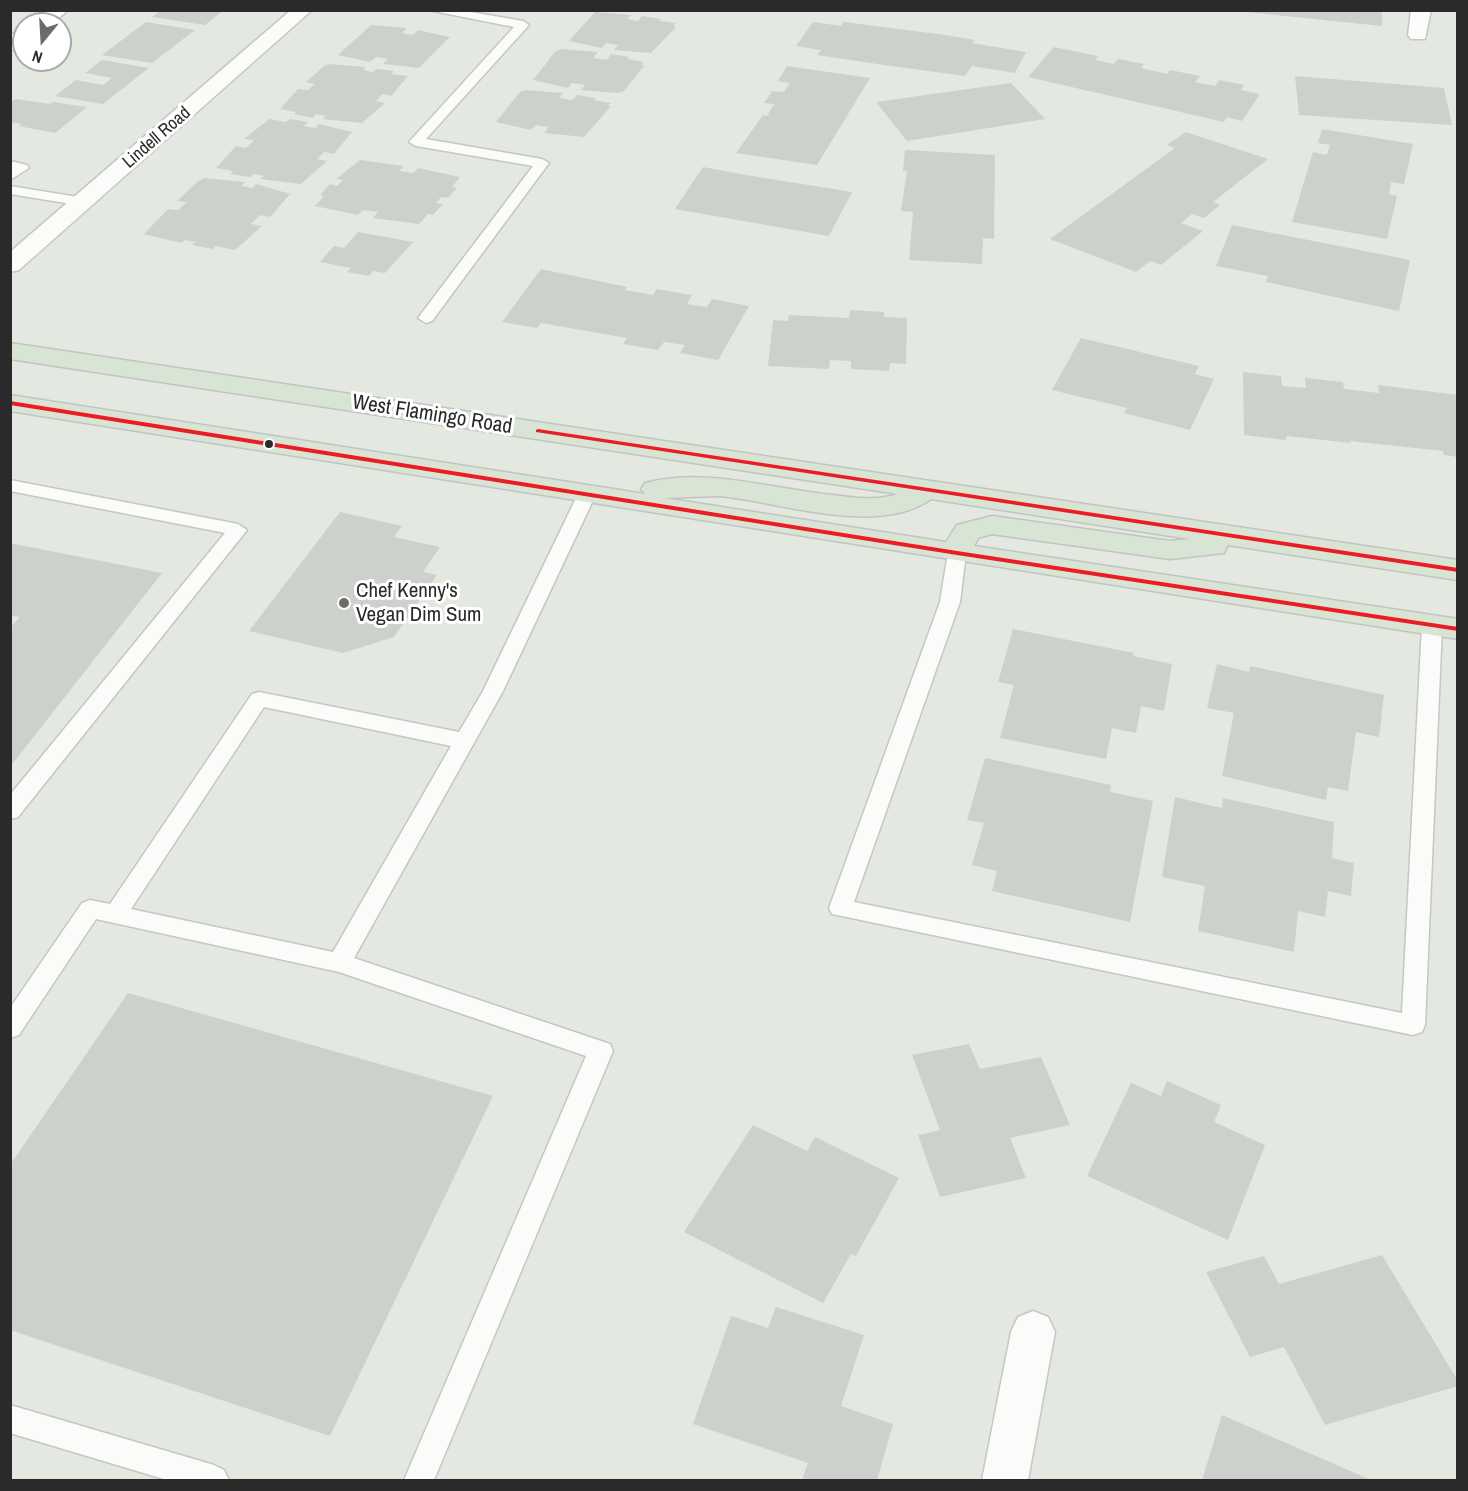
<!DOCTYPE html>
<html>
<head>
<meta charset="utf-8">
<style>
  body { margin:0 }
  #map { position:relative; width:1468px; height:1491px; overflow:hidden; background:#e3e8e0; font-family:"Archivo Narrow",sans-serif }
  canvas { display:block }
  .frame { position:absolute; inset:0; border:12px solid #2a2a2a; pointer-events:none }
  .north { position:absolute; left:12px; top:12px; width:60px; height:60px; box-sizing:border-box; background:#fff; border:2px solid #aaa; border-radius:50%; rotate:198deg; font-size:16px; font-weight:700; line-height:24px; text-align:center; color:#2a2a2a }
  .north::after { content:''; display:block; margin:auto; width:21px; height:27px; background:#6b6c6a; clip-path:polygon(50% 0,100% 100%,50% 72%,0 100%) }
</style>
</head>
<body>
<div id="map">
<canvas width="1468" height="1491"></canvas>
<div class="frame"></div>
<div class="north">N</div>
</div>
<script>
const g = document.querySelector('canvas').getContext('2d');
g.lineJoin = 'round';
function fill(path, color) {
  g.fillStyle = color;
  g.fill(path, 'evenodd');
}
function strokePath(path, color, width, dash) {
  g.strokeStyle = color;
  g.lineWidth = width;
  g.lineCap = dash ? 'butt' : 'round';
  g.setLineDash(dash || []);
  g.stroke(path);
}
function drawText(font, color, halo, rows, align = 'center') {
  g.font = font + ' "Archivo Narrow",sans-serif';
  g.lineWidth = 6;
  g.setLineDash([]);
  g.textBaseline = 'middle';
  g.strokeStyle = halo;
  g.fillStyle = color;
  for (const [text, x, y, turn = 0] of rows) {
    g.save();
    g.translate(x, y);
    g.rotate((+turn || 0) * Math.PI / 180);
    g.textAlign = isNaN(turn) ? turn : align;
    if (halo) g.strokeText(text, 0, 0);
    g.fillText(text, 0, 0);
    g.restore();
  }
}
fill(new Path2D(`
  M161 10H224L205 25 152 17Z
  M1246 10H1382V26L1246 12Z
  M595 12 631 15 627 19 638 21 642 16 661 19 659 21 676 23 673 26 676 27 651 53 614 50 618 45 606 43 602 48 569 41Z
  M146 22 195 30 152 63 102 55Z
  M813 22 841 26 844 22 945 35 975 40 972 43 1026 52 1015 73 972 66 965 76 884 65 817 55 821 50 796 46Z
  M371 25 407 28 402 33 413 35 418 30 450 37 419 68 383 64 388 59 376 57 370 62 338 55Z
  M1054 47 1098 56 1095 60 1114 64 1118 59 1144 64 1141 68 1167 74 1170 70 1200 76 1195 82 1215 86 1219 80 1244 85 1241 90 1260 94 1242 121 1227 117 1224 122 1028 77Z
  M561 49 598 52 593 58 607 60 611 54 629 57 627 59 644 62 641 65 644 66 624 91 618 93 581 90 585 85 572 83 568 88 533 80 555 52Z
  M102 60 149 68 103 104 55 96 76 80 103 85 112 78 85 73Z
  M330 64 366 67 363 70 373 72 376 69 394 71 391 74 408 76 391 96 382 94 376 101 385 103 362 123 323 119 326 116 316 114 313 118 294 114 296 112 280 109 298 89 308 90 315 84 306 82 324 66Z
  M787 66 870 78 817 165 736 153 763 115 767 116 774 104 764 103 772 91 784 92 790 83 778 81Z
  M1295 76 1444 88 1452 125 1299 115Z
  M1011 83 1045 119 907 141 876 102Z
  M526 90 563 93 559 98 572 100 577 95 596 98 593 100 611 103 608 106H611L584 137 544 133 549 127 536 125 531 130 496 122 520 92Z
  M16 99 50 104 53 102 87 107 55 133 18 126 22 124 10 122V102Z
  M269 119 286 122 290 119 308 122 304 126 315 128 319 124 352 132 334 154 324 152 317 159 327 161 301 184 260 179 264 176 254 174 250 177 230 174 233 171 216 168 236 146 246 148 254 140 244 139Z
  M1322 129 1413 144 1404 184 1391 182 1389 194 1397 196 1387 239 1292 222 1313 152 1327 155 1330 145 1318 143Z
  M1186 132 1268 159 1213 202 1220 205 1204 218 1192 214 1181 223 1203 231 1161 265 1150 261 1136 272 1050 239 1175 148 1167 145Z
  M905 150 995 155 994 239 983 238 982 264 909 260 913 212 901 211 907 171H903Z
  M360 160 404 166 399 171 413 173 418 168 460 177 452 187 457 188 448 198 441 197 436 203 443 204 433 215 428 214 419 224 373 218 378 212 363 210 358 215 315 206 324 196 320 195 330 184 337 186 343 180 336 179Z
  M703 167 746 175 852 192 829 236 675 209Z
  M204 178 245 182 241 186 252 188 256 184 290 194 270 217 260 215 251 224 262 226 235 250 215 246 213 249 192 245 196 242 185 240 181 243 144 234 168 209 178 210 187 202 177 201 197 182Z
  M1232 225 1410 260 1399 311 1266 282 1268 276 1216 266Z
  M358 232 413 242 385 273 373 271 369 276 347 272 351 268 320 262 334 246 344 248Z
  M541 269 627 287 625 290 653 295 657 289 692 295 687 304 707 307 712 299 749 306 718 360 680 353 685 345 664 342 658 350 623 344 627 338 541 323 537 328 502 322Z
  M850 310 884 312V317L907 318 906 364 890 363 889 371 851 369V361L830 360 829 369 768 366 773 320 788 321 789 315 849 318Z
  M1081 338 1199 366 1195 374 1214 379 1190 430 1124 413 1127 408 1052 390Z
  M1243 372 1281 376 1282 386 1306 388 1305 378 1343 382 1344 389 1379 393 1378 385 1458 395V457L1444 455 1443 451 1350 441 1351 443 1286 436V440L1244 435Z
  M340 512 402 526 394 537 440 547 423 572 437 575 394 637 343 653 249 631Z
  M10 543 162 573 10 767V628L20 617 10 615Z
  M1013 629 1134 653 1133 656 1172 664 1164 711 1141 706 1136 733 1112 728 1106 759 1000 738 1014 685 998 682Z
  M1217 664 1249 672 1250 666 1384 695 1379 737 1356 732 1348 791 1328 787 1326 800 1222 776 1234 713 1207 708Z
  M985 758 1111 785 1110 792 1153 801 1130 922 992 891 997 871 972 865 984 823 967 820Z
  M1175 797 1222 808 1223 798 1334 822 1332 858 1354 863 1351 896 1328 891 1325 917 1298 911 1294 952 1198 931 1205 886 1162 877Z
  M128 993 493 1096 330 1436 10 1330V1165Z
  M969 1044 980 1069 1041 1057 1070 1125 1010 1138 1026 1178 940 1197 918 1135 940 1130 912 1055Z
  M1167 1081 1221 1105 1214 1122 1265 1145 1228 1240 1087 1176 1131 1083 1161 1096Z
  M753 1125 807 1151 815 1137 899 1178 856 1256 851 1254 823 1303 684 1232Z
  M1382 1255 1458 1381V1386L1325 1425 1284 1347 1250 1357 1206 1272 1264 1256 1279 1284Z
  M776 1307 864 1335 841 1406 893 1424 877 1480H802L808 1463 693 1424 731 1316 768 1328Z
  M1222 1415 1371 1480H1202Z`), '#cdd1cb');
const service = new Path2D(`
  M428 10H459L523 21 529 25 426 139 542 159 549 163 432 321 426 323 418 318 533 166 416 146 409 142 514 27Z
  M10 161 27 165 29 168 10 180Z
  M10 186 84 198 91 202 84 206 10 194Z
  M10 480 238 524 247 530 18 817 10 819V795L225 533 10 491Z
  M588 486 597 492 503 691 354 958 610 1044 613 1051 434 1480H404L586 1056 339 972 96 919 19 1035 10 1038V1008L82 903 90 900 110 904 252 694 259 692 459 732 483 691 579 492ZM264 707 451 746 333 952 131 909Z
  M957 547 964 549 966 553 960 602 854 902 1402 1013 1422 625 1425 620H1439L1442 625 1425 1025 1422 1032 1413 1035 832 914 829 908 940 602 948 553 950 549Z
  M10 1405 214 1465 224 1470 229 1480H167L10 1433Z`);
const minor = new Path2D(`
  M45 10H68L52 24H29Z
  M1411 10H1431L1425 39H1411L1408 35Z
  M24 29V44L10 51V35Z
  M1033 1311 1048 1317 1055 1332 1028 1480H982L1011 1332 1018 1317Z`);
const tertiary = new Path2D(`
  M291 10H312L19 270 10 272V252Z`);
const primary = new Path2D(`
  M10 343 1458 560V580L1228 545 1224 553 1170 559 992 534 978 538 974 546 1458 619V639L10 411V395L645 494 641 489 645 483C707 467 771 489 833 495 854 498 877 501 898 494L10 359ZM720 496C780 502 878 537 931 499L1190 539 1170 541 992 516 957 525 946 542 664 498Z`);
strokePath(service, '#c6c6c5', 3);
strokePath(minor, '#c6c6c5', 3);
strokePath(tertiary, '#c6c6c5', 3);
strokePath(primary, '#c2c4c1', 3);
fill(service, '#fbfcfa');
fill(minor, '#fbfcfa');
fill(tertiary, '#fbfcfa');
fill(primary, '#d8e5d4');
fill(new Path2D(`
  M10 401 957 551 1458 627V631L957 555 10 405Z
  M538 429 1458 568V572L536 432V430Z`), '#ed1c24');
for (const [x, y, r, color] of [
  [269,444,5,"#2a2a2a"],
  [344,603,6,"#6b6c6a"]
]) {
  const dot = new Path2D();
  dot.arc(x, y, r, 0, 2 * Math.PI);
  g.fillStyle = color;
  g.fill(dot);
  strokePath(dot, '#fff', 2);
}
drawText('18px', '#2a2a2a', '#fff', [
  ["Lindell Road",157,138,-41]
]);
drawText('21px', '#2a2a2a', '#fff', [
  ["West Flamingo Road",432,415,9]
]);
drawText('21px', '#2a2a2a', '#fff', [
  ["Chef Kenny's",356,591],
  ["Vegan Dim Sum",356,615]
], 'left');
</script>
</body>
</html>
